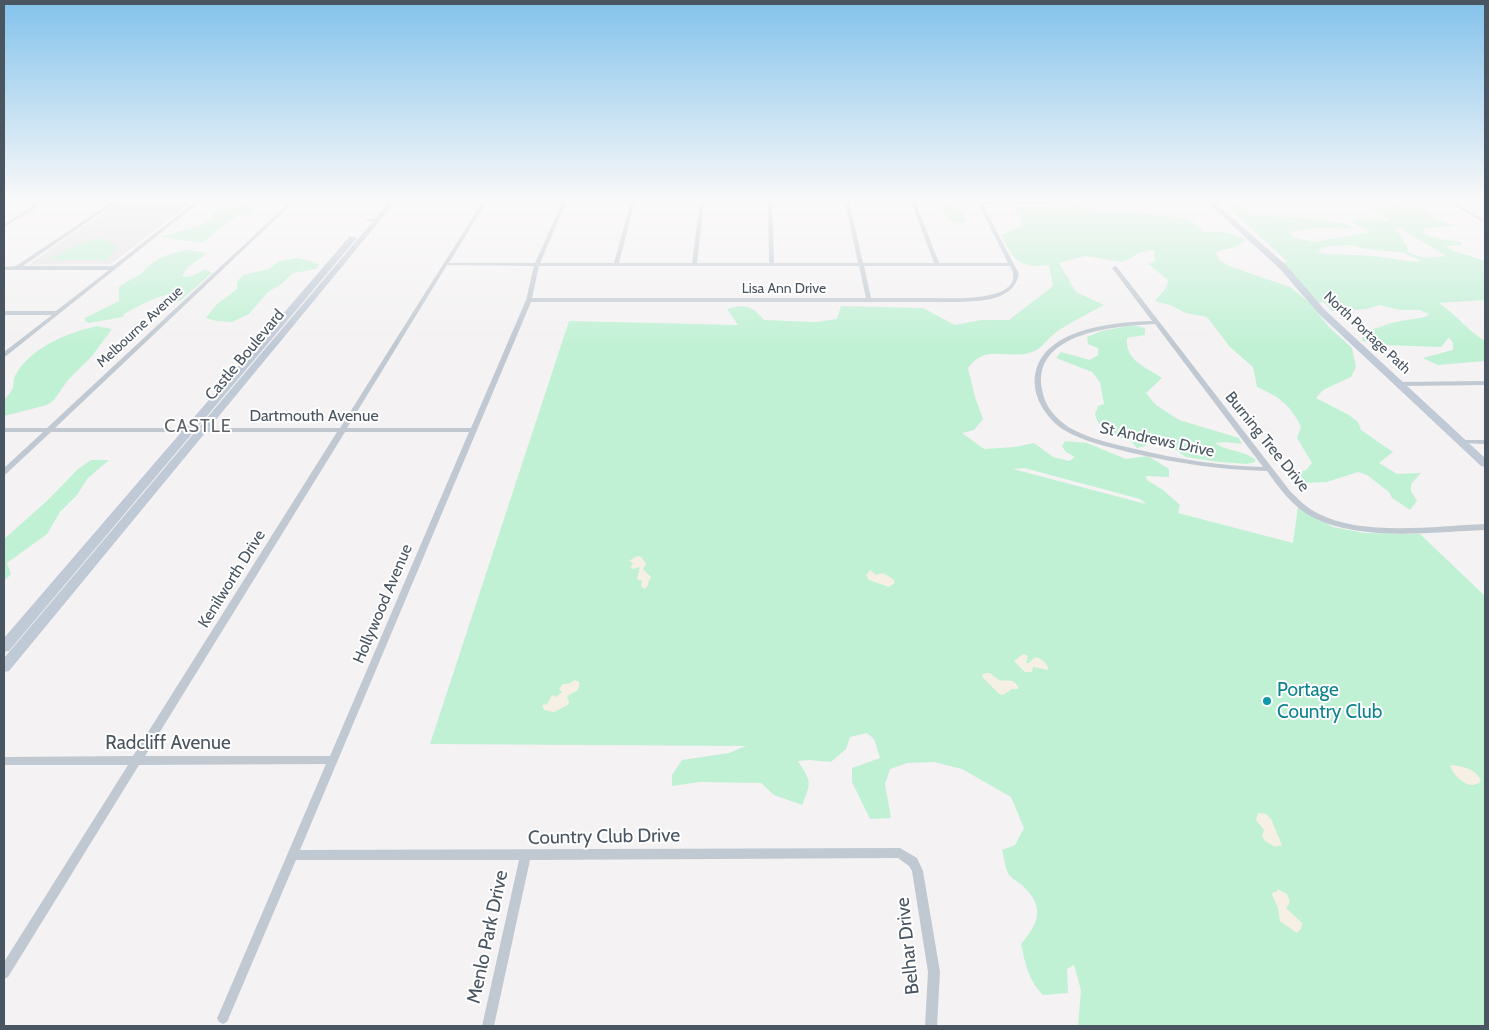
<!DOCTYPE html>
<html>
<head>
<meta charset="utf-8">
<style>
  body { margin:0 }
  #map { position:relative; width:1489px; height:1030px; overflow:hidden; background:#f4f2f2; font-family:Cabin,sans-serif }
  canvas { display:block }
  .frame { position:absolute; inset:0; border:5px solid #495560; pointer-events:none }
</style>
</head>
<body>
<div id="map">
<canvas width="1489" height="1030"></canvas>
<div class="frame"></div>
</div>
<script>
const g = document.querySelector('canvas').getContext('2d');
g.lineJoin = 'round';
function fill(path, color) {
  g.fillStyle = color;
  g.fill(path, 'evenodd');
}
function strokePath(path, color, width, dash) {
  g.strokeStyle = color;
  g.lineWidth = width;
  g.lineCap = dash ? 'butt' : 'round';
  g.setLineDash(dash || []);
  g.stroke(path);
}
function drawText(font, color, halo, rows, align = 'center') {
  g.font = font + ' Cabin,sans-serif';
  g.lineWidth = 4;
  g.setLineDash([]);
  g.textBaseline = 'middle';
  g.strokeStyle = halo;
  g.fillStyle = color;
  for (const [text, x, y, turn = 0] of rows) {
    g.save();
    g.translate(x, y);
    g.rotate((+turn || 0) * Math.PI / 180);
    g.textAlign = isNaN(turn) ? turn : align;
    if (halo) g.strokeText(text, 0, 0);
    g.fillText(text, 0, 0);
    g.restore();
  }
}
fill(new Path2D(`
  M120 201H193L111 264 28 265Z`), '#e5e3e4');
fill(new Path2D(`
  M241 201H289L287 204 252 206 254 210 260 211 258 214 244 216 239 214 202 243 160 237 198 226 214 218 213 214 215 210Z
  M939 201H953L966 217V221L961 224 951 222 943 212Z
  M1077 201 1094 210 1113 213 1122 211 1142 213 1188 219 1199 226 1203 232C1219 232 1231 231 1246 240L1237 246 1216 252 1219 260 1229 266 1290 287 1310 303 1328 326 1352 348 1356 367 1351 377 1323 390 1316 398 1349 415 1358 422 1361 430 1393 452 1379 463 1397 474 1421 473 1411 484V491L1417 501 1410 510 1392 498 1389 492 1367 475 1358 472 1327 482 1304 483 1290 481 1292 475 1306 470 1312 463 1297 438 1301 427C1291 405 1278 396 1257 387L1253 367 1230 347 1207 317 1186 313 1170 305 1155 301 1166 288 1168 280 1148 264 1155 261 1154 250 1138 253 1132 258 1122 262 1085 256 1059 263 1076 292 1104 305C1089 313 1073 321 1059 330 1048 337 1042 350 1029 353 1006 359 985 344 968 368L975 397 983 419 974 430 962 433 984 449 1015 447 1034 443 1053 457 1069 461 1075 457 1066 452 1062 446 1065 441 1087 443 1126 459 1148 456 1169 469V477L1146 476 1147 480 1163 490 1180 505 1178 513 1293 543 1298 507 1333 527 1364 533 1420 534 1485 596V1026H1078L1081 990 1074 965 1067 969 1068 993 1043 995C1029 982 1025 963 1021 944 1038 924 1046 908 1023 886 1019 882 1011 879 1008 873 1005 867 1004 857 1002 850L1015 845 1024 828 1011 797 962 769 934 762 907 763 890 769 885 784 891 818 870 819 852 782V768L880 758 874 739 867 733 850 737 846 749 831 762 809 760 798 761C811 782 812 781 802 805L774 795 761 783 700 782 672 786V775L682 760 729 753 746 746 430 744 569 321 738 325 727 309C746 304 751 305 764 320L816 322 837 319 841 306 923 308 955 325 981 320H1009L1053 286 1049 265C1018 269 1014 260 1001 235L1023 225 1016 211V206C1036 208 1057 205 1077 201ZM1024 468 1140 499 1146 504 1013 469Z
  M1221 201H1240L1251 215 1313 218 1350 225 1353 229 1313 228 1290 232 1293 237 1314 242 1371 232 1357 226 1351 221C1364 217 1375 220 1388 222L1384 215 1359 201H1377L1410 206 1426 211 1434 218 1455 225 1424 229 1423 233 1435 238 1461 242 1462 245 1446 246 1451 250 1485 261V300L1439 303C1456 314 1468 331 1485 341V361L1438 365 1423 358 1453 350V343L1449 337 1441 347 1386 345 1362 341 1364 332 1395 322 1425 317 1429 314 1419 310H1400L1379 305 1367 309 1332 311 1324 302 1318 303 1281 263 1288 262ZM1395 228H1400L1446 256 1424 258 1407 252 1408 249C1403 242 1402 235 1395 228ZM1349 245 1373 250 1401 252 1422 261C1406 263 1396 258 1380 257 1360 254 1339 255 1318 253L1323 247Z
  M97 238H102L117 247 107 260H60L49 259 73 247Z
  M187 250 207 253 187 268 182 276C190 279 198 273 205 269L212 273 180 301 171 302 174 293C157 296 140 305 124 314L123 317 89 323 85 321V318L119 301V287C125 282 129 281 136 277 142 274 145 268 151 264 162 256 174 252 187 250Z
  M298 258 317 263 319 265 316 269 293 273 280 285 268 292 249 314 232 322 216 321 206 318 216 305 237 289V282L243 275 269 269 279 261Z
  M1132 325 1145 328V335L1127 338C1125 361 1146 367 1162 378L1146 393 1156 405 1179 420 1239 438 1242 444 1227 442 1215 443C1229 452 1239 449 1255 459V462L1247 464 1219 462 1186 457 1164 442 1152 439 1145 446 1137 448 1131 441 1103 433 1095 415 1098 406 1104 404 1100 382 1092 372 1056 358 1061 352 1090 360 1098 355V348L1088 344 1087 337 1102 331Z
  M97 326 112 329 92 356 68 380 54 400 47 405 4 416V400C7 396 12 392 13 387 14 383 13 380 15 376 29 348 69 332 97 326Z
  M91 460H109L88 478 77 495 60 512 47 534 7 563 11 574 4 581V539L48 500 78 469Z`), '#c1f1d5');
fill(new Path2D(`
  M637 556 641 557 646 564 643 569 651 577 648 583 649 584 645 589 641 587 642 581 637 579 640 567 632 569 631 567 633 563 629 561Z
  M870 570 876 575 883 573 893 579 895 583 889 587 869 580 866 575Z
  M1023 654 1028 656 1026 663H1029L1035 657C1042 659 1048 662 1048 670L1033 667 1032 672H1025L1014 661Z
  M985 673H990C1003 684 999 679 1013 681L1018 686V689H1012L1003 695 999 694 983 678 982 675Z
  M575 680 579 682C581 692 572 692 567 697L569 701 568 705 554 712 544 710 542 705 547 704 552 695 556 697 562 692 559 689 563 684H568Z
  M1450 765C1462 766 1478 769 1481 782 1479 783 1474 785 1472 785 1464 785 1451 773 1450 765Z
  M1258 813 1266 814 1271 819 1282 845 1275 847 1265 841 1262 836 1264 830 1256 820Z
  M1277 889 1287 894 1290 902 1286 908 1302 923 1301 929 1297 933 1280 921 1278 908 1272 895 1273 892H1277Z`), '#f5f0e3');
fill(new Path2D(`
  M38 201H42L33 210 4 227V224L29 208Z
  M113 201H118L23 266H113L196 201H201L6 356 4 357V352L52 315H4V311H56L109 270H4V267L16 266Z
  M291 201H295L55 428H340L483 201H487L449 263H535L563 201H567L540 263H614L631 201H635L619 263H692L700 201H704L697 263H769L768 201H772L774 263H858L845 201H849L863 263H934L911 201H915L939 263H1008L977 201H981L1019 274C1013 301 982 301 959 302H531L300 850 900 848 917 858 923 871 940 972 937 1026H925L928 972 912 871 909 866 898 858 530 860 494 1026H482L519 860H296L227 1022 223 1024 219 1022 217 1018 219 1014 326 764 139 765 8 977 4 979V962L128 765H4V757L133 756 337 432H51L6 474H4V468L43 432H4V428H47ZM447 265 534 266 526 300 471 428H347ZM539 266H859L866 298H532ZM864 266H1010C1011 269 1013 271 1013 273 1019 303 946 298 929 298 910 298 891 298 871 298ZM345 432H469L330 756H145Z
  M1446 201H1451L1485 220V223Z
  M367 219H378L380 220C377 222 371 222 367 221Z
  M1115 266 1117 267 1290 491C1298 499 1307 508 1317 513 1362 537 1435 526 1485 524V530C1431 532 1361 542 1312 517 1293 507 1279 488 1267 471 1221 470 1176 463 1132 453 1109 447 1084 442 1064 430 1050 421 1037 404 1035 387 1030 330 1111 322 1152 321L1112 268ZM1155 324 1263 467C1220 466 1177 459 1135 449 1113 444 1090 439 1070 428 1056 419 1044 406 1042 389 1032 332 1116 326 1155 324Z
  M1485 381V385L1401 386 1398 384 1401 382Z
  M1462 440H1485V444L1460 443 1459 442Z`), '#c0c9d1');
fill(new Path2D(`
  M12 201H27L4 206V202Z
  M390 201H396L9 671 4 672V658Z
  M1206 201H1213L1286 265 1325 310 1485 458V467L1481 466 1319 314 1280 269Z
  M350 236 357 238 9 651 4 652V638Z`), '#c0cad6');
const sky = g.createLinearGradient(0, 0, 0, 345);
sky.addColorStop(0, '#83c2eb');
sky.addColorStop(0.58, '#faf9f9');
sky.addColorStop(1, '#faf9f900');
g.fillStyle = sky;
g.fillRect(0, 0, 1489, 345);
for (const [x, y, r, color] of [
  [1267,701,5,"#0f9aa8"]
]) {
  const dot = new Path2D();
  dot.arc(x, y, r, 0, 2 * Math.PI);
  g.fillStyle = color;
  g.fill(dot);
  strokePath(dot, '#fff', 2);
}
drawText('14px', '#495560', '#fff', [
  ["Lisa Ann Drive",784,289],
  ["Melbourne Avenue",140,327,-43],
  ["North Portage Path",1367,333,43]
]);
drawText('16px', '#495560', '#fff', [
  ["Castle Boulevard",245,355,-50],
  ["Dartmouth Avenue",314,416],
  ["St Andrews Drive",1157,440,12],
  ["Burning Tree Drive",1267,442,51],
  ["Kenilworth Drive",232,579,-58],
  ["Hollywood Avenue",383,604,-67]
]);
g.letterSpacing = '1px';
drawText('18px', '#5e6267', '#fff', [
  ["CASTLE",198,427]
]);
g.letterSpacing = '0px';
drawText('19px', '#0d838f', '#fff', [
  ["Portage",1277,690],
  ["Country Club",1277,712]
], 'left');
drawText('19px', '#495560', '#fff', [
  ["Radcliff Avenue",168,743],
  ["Country Club Drive",604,837,-1],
  ["Menlo Park Drive",488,937,-78],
  ["Belhar Drive",908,946,-96]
]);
</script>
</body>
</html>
